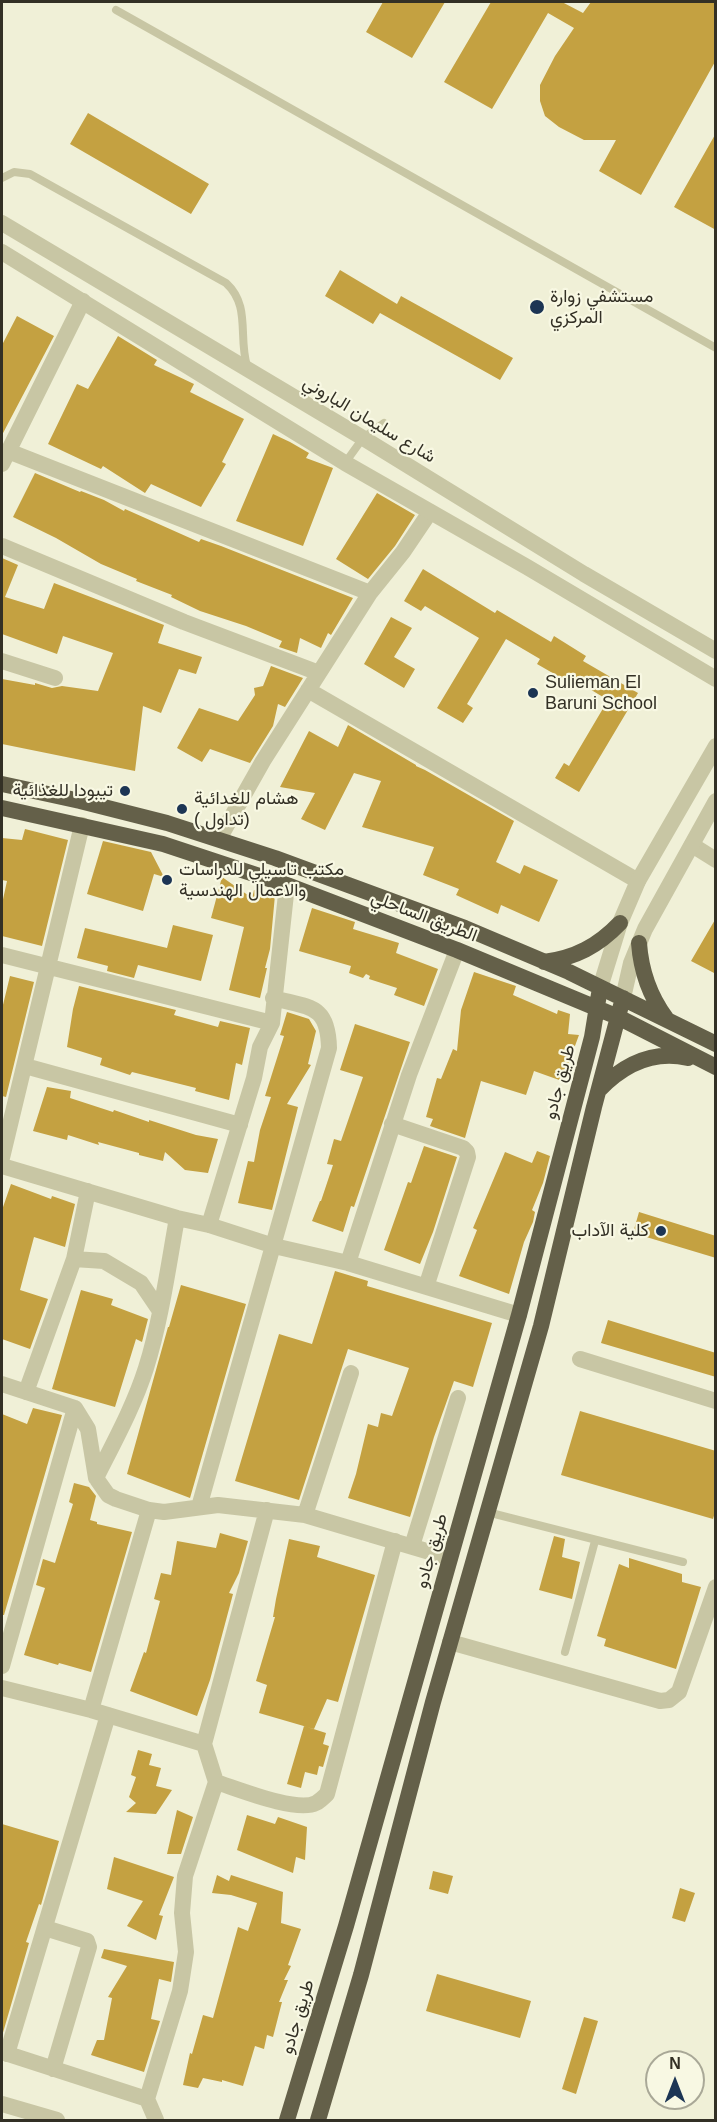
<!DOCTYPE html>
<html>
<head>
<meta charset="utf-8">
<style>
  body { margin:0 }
  #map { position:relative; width:717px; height:2122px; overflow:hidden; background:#f0f0d7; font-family:Arial,sans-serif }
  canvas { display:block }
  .frame { position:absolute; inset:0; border:3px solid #333025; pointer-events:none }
  .north { position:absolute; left:645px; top:2050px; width:60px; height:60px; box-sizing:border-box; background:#f8f8e3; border:2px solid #a9a897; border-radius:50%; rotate:0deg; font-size:16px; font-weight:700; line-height:24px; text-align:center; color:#333025 }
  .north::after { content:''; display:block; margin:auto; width:21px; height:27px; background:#1c3554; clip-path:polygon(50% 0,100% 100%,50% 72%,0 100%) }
</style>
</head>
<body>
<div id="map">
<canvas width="717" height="2122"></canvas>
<div class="frame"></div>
<div class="north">N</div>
</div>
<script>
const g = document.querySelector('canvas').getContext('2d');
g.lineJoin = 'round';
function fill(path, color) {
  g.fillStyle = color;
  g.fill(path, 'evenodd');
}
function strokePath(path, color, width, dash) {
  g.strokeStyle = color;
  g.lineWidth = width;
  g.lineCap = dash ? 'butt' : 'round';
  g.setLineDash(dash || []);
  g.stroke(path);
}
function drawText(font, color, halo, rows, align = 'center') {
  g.font = font + ' Arial,Vazirmatn,sans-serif';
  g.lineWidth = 4.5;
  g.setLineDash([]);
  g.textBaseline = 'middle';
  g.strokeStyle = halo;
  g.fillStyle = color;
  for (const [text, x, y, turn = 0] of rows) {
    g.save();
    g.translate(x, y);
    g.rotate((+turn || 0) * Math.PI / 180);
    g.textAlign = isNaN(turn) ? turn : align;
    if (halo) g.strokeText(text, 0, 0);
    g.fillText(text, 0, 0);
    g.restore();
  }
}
fill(new Path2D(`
  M383 2H445L412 58 366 32Z
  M491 2H562L583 13 591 2H716V60L641 195 599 171 616 140H584L559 127 545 116 540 101V85L555 56 574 28 548 13 492 109 444 82Z
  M88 113 209 184 191 214 70 144Z
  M716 133V230L674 207Z
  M340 270 397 304 401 296 513 358 500 380 380 313 373 324 325 296Z
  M17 316 54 336 2 435V345Z
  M118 336 157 360 154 365 194 384 190 392 244 419 222 462 226 464 201 507 151 484 145 493 103 466 101 469 48 444 77 384 88 389Z
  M273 434 290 442 309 453 306 458 333 468 303 546 236 521Z
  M35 473 80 492 81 491 104 500 124 511 125 509 199 542 201 539 221 546 353 598 331 635 328 633 321 648 300 638 297 653 279 647 282 641 246 626 200 611 171 597 172 595 136 581 137 579 101 564 56 538 13 517Z
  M377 493 415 515 395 546 368 579 336 559Z
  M2 558 18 565 5 597 44 609 54 583 164 625 158 643 202 657 196 674 179 669 161 713 143 706 135 771 2 744V679L35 685V683L52 688 62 686 98 691 113 653 63 636 57 654 2 634Z
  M423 569 495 613 497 610 551 642 554 636 586 656 583 661 638 693 579 792 555 778 564 763 569 766 608 700 573 679 570 683 537 664 540 659 506 639 467 704 473 708 463 723 437 708 479 638 425 606 421 611 404 601Z
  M391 617 412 628 394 657 415 669 404 688 364 664Z
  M271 666 303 678 285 707 278 704 273 726 250 763 210 749 202 762 177 748 199 708 238 721 255 695 254 688 263 686Z
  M348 725 416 765V766L425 770 514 821 496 862 520 874 524 865 558 880 539 922 501 905 498 914 456 895 459 889 423 875 434 847 362 827 381 781 354 773 325 830 301 819 315 793 280 787 309 731 338 747Z
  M25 829 68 840 42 946 2 936V904L7 881 2 880V838L22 840Z
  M103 841 151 852 164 877 154 874 143 911 87 894Z
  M222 877 252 898 254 890 275 895 270 949 265 968H267L260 998 229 990 244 927 211 918Z
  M312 908 355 922 353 929 399 943 396 953 438 969 424 1006 394 995 397 988 369 979 370 976 366 974 363 978 349 973 351 966 299 951Z
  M716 918V974L691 961Z
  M173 925 213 935 201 981 138 965 134 978 107 971 108 966 77 958 85 928 167 948Z
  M474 972 516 986 513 995 557 1014 558 1010 570 1014 568 1034 579 1035 562 1081 534 1071 526 1095 481 1081 465 1138 430 1126 433 1119 426 1117 437 1078 441 1079 453 1049 457 1051 461 1010Z
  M10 976 34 982 6 1097 2 1096V1009Z
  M79 986 176 1010 174 1015 218 1027 220 1021 250 1028 242 1065 236 1063 229 1100 195 1091 196 1088 132 1072 130 1075 100 1065 102 1058 67 1047 73 1009Z
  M287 1012 309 1019 316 1031 308 1064 311 1065 287 1104 298 1107 272 1210 238 1203 248 1161 254 1162 260 1130 271 1097 265 1096 284 1036 280 1035Z
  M355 1024 410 1042 354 1207 351 1206 343 1232 312 1221 320 1201H321L333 1165 327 1164 334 1139 341 1141 363 1077 340 1070Z
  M47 1087 71 1091 70 1098 113 1112 114 1110 149 1122V1120L196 1135 218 1139 208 1173 185 1170 165 1152 163 1161 139 1155V1153L98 1142 99 1145 68 1135 67 1140 33 1131Z
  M424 1146 457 1157 433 1232 420 1264 384 1250 408 1182 411 1183Z
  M537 1151 550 1156 543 1183 532 1210 535 1212 533 1222 524 1242 509 1294 459 1276 477 1230 473 1228 505 1152 532 1163Z
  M11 1184 51 1199 52 1196 75 1204 65 1247 34 1237 20 1290 48 1299 30 1349 2 1339V1210Z
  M639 1212 716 1236V1258L633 1233Z
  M335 1271 368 1281 367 1286 492 1323 473 1387 454 1381 434 1437 410 1517 348 1498 356 1474 368 1424 378 1427 381 1413 392 1416 409 1368 348 1349 299 1500 235 1481 279 1334 312 1344Z
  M181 1285 246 1304 190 1498 127 1474 168 1327H169Z
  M81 1290 113 1299 111 1305 148 1319 142 1342 136 1339 115 1407 52 1389Z
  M608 1320 716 1353V1377L601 1343Z
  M33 1408 62 1415 4 1615H2V1414L27 1424Z
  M580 1411 716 1451V1509L713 1519 561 1475Z
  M74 1483 89 1487 96 1496 90 1520 97 1522V1524L132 1532 91 1672 59 1663 58 1665 24 1655 45 1588 36 1585 43 1559 55 1563 73 1504 69 1502Z
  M220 1533 248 1541 239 1573 229 1593 233 1594 210 1680 197 1716 130 1691 144 1652 146 1653 160 1601 154 1599 161 1573 171 1575 177 1541 216 1548Z
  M554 1536 565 1539 562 1557 580 1562 572 1599 539 1590Z
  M289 1539 320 1546 317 1557 375 1575 338 1702 327 1699 314 1729 259 1713 267 1685 256 1681 275 1617H273L276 1599Z
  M629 1558 682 1574V1582L701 1587 676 1669 604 1646 606 1639 597 1636 619 1564 629 1568Z
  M304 1726 326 1733 323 1744 329 1746 323 1767 319 1766 317 1775 305 1772 301 1788 287 1784Z
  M138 1750 152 1754 149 1765 161 1768 156 1786 172 1790 156 1814 126 1812 136 1803 129 1797 136 1777 131 1775Z
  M177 1810 193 1817 181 1854H167Z
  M247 1815 275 1824 278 1817 307 1827 305 1860 296 1857 293 1873 237 1850Z
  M2 1824 59 1841 41 1905 39 1904 26 1942 29 1943 2 2036Z
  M114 1857 174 1877 159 1915 163 1916 156 1940 127 1926 143 1901 107 1889Z
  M433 1871 453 1876 448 1894 429 1889Z
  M217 1875 229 1881 231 1875 283 1892 281 1923 301 1929 288 1965 291 1966 284 1980H288L279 2002H282L273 2037 267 2035 264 2049 255 2046 243 2086 222 2080V2082L203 2078 198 2088 183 2085 190 2053 192 2054 203 2015 213 2018 238 1927 248 1931 257 1903 231 1895 212 1893Z
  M680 1888 695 1893 685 1922 672 1918Z
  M104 1949 174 1962 171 1982 159 1979 151 2019 160 2021 144 2072 91 2055 97 2040H104L112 1998 108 1997 127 1966 101 1958Z
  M437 1974 531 2001 520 2038 426 2011Z
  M584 2017 598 2021 576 2094 562 2089Z`), '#c4a141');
strokePath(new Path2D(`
  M116 10 716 348
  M2 178 14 172 30 174 226 283C251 306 238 336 247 366
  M345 463 363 438 384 423
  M487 1512 683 1562
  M565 1652 595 1541`), '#c8c6a4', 8);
strokePath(new Path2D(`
  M8 451 370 593
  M2 464 83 301
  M2 546 184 622 319 673
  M2 661 55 678
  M308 690 638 881
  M219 839 263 761 370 593 403 552 430 512
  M692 845 716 860
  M2 955 272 1023
  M25 1066 240 1125
  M392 1124 463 1148 467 1152 468 1157 426 1287
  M2 1158 82 825
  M2 1166 177 1218 209 1225 274 1246 348 1263 519 1315
  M209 1225 254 1078 260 1047 272 1023 287 885
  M74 1259 104 1261 141 1283 160 1311
  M348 1263 409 1075 457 950
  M580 1359 716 1401
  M2 1384 75 1408 88 1429 96 1478 108 1495 116 1499 149 1510 164 1512 218 1505 305 1515 450 1558
  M26 1392 74 1259 88 1191
  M96 1478C114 1442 134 1406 146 1368 161 1320 168 1268 177 1218
  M199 1507 329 1048C328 1004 310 1008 273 998
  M305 1515 351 1373
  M412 1546 458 1398
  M450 1642 660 1701 669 1700 679 1692 716 1587
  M2 1666 75 1408
  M2 1688 91 1710 204 1744 267 1510
  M91 1710 149 1510
  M204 1744 216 1782C238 1789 297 1813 316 1803 320 1801 324 1797 327 1794L395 1541
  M45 1928 87 1941 89 1947 53 2069
  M2 2052 147 2099
  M7 2054 108 1715
  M156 2120 147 2099 180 1991 186 1952 182 1913 185 1876 216 1782`), '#c8c6a4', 16);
strokePath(new Path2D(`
  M2 223 363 438 584 574 716 651
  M2 252 345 463 527 567 716 679
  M600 988 620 923 638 881 716 746
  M623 998 631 963 645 929 716 801
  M2 2104 57 2120`), '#c8c6a4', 16);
strokePath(new Path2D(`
  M2 784 80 801 167 823 275 858 465 928 569 972 716 1044
  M2 808 163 844 287 885 457 950 618 1017 716 1067
  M639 943C641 971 649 995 666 1018
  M544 962C575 958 598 946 620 923
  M599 1090C623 1065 653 1050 688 1058
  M287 2120 346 1926 519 1315 592 1037 600 988
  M318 2120 361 1975 433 1702 541 1326 594 1107 623 998`), '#646049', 16);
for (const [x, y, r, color] of [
  [537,307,8,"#1c3554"],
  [533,693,6,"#1c3554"],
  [125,791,6,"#1c3554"],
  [182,809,6,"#1c3554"],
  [167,880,6,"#1c3554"],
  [661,1231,6,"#1c3554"]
]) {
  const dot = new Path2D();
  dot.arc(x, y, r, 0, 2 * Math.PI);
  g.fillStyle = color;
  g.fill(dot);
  strokePath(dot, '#f8f8e3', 2);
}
drawText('18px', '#333025', '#f8f8e3', [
  ["مستشفي زوارة",550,297],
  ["المركزي",550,318],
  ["Sulieman El",545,683],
  ["Baruni School",545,704],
  ["تيبودا للغذائية",113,791,"right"],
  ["هشام للغدائية",194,799],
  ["( تداول)",194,820],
  ["مكتب تاسيلي للدراسات",179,870],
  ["والاعمال الهندسية",179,891],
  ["كلية الآداب",649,1231,"right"]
], 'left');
drawText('18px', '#333025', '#f8f8e3', [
  ["شارع سليمان الباروني",369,420,31],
  ["الطريق الساحلي",424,917,21],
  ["طريق جادو",560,1082,-75],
  ["طريق جادو",432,1551,-74],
  ["طريق جادو",298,2017,-73]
]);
</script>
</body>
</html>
